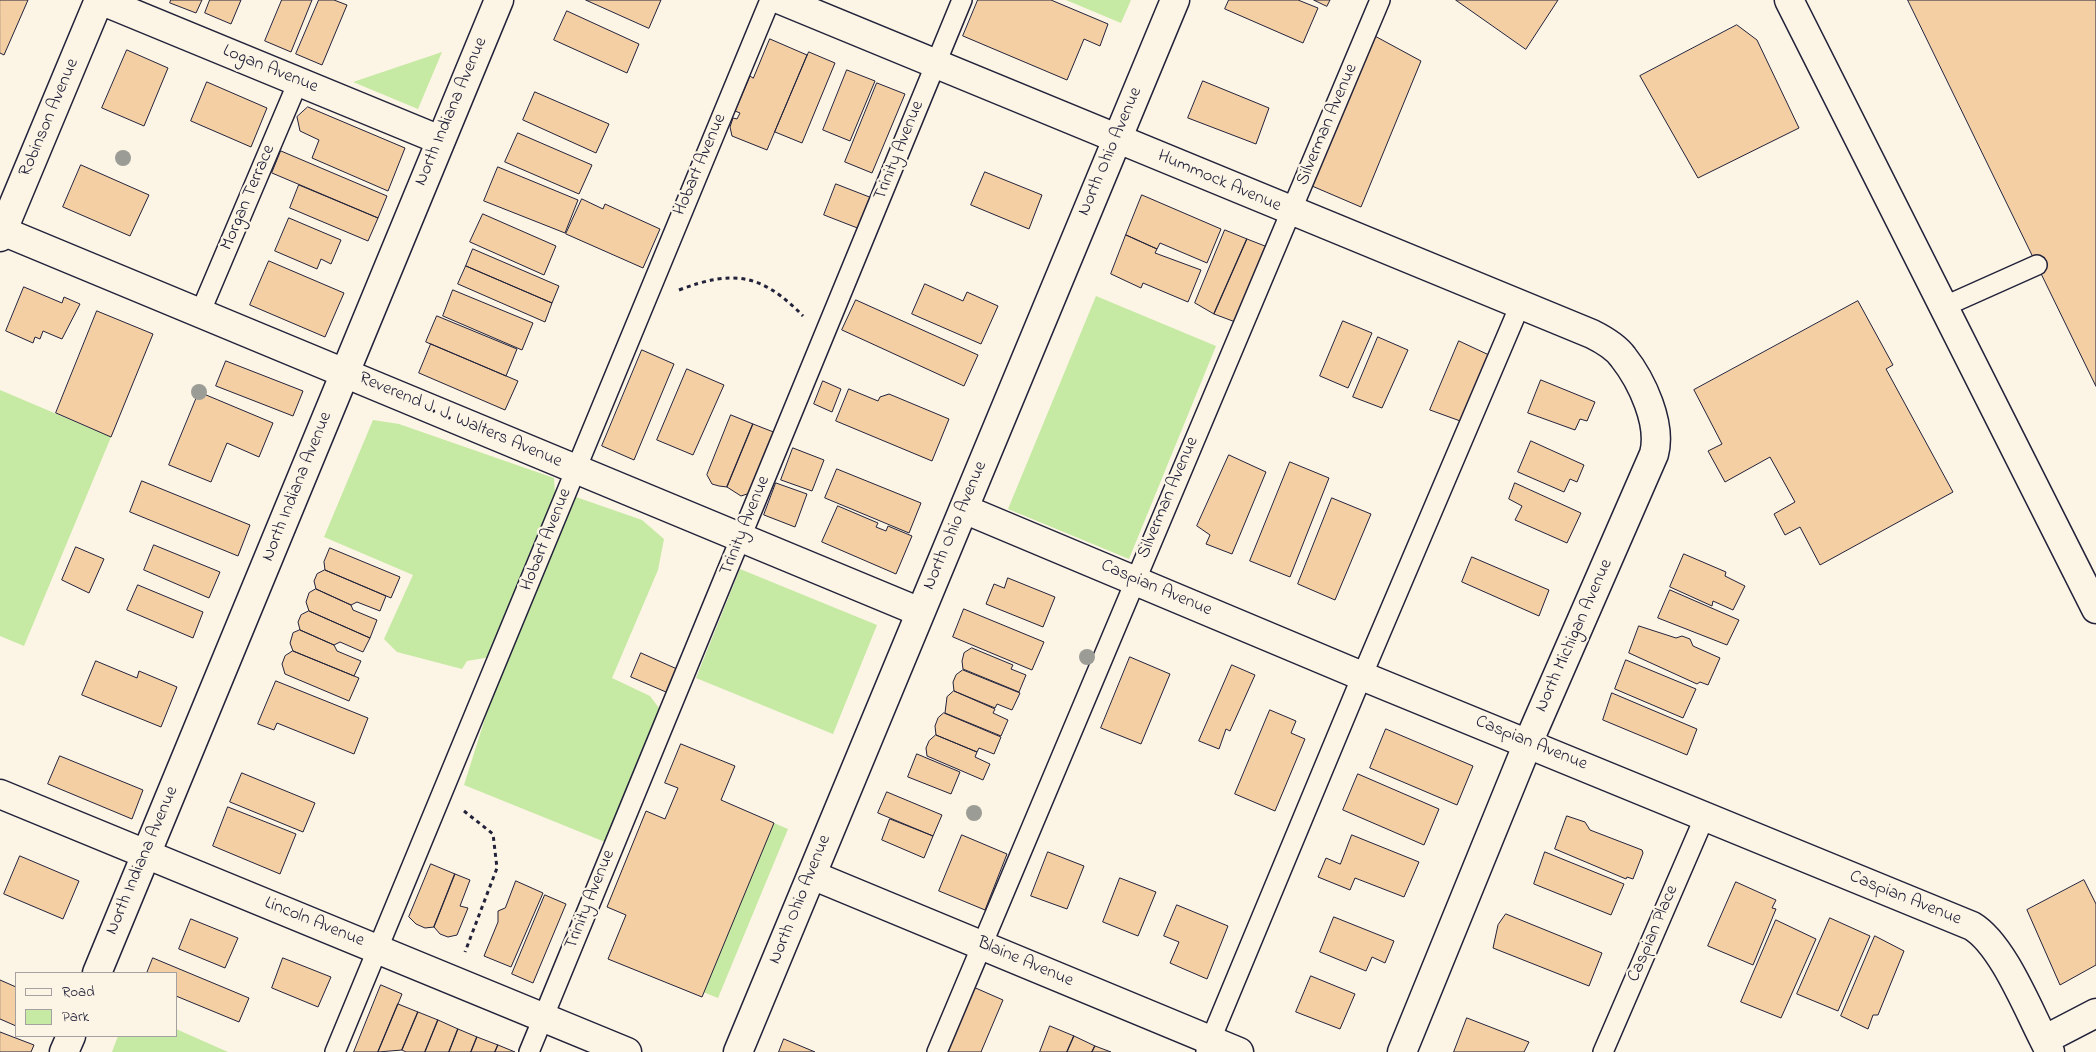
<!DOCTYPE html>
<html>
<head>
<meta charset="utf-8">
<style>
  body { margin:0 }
  #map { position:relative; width:2096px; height:1052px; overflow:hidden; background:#fcf5e5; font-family:"Indie Flower",sans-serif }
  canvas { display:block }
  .legend { position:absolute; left:15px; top:972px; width:162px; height:65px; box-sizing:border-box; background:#fcf5e5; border:1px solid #a5a1a1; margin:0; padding:6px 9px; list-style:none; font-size:15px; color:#22223b }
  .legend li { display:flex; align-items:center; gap:10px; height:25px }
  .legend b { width:25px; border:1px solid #a5a1a1 }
</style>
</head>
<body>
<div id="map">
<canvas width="2096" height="1052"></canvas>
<ul class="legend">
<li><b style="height:6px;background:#fcf5e5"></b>Road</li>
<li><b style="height:14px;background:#c6e9a3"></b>Park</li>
</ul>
</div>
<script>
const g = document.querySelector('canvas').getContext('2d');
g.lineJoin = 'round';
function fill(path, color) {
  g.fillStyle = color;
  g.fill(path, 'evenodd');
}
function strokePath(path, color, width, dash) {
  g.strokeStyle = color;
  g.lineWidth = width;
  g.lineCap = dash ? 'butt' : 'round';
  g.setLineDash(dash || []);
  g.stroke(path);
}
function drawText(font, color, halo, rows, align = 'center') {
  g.font = font + ' "Indie Flower",sans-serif';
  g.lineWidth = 4.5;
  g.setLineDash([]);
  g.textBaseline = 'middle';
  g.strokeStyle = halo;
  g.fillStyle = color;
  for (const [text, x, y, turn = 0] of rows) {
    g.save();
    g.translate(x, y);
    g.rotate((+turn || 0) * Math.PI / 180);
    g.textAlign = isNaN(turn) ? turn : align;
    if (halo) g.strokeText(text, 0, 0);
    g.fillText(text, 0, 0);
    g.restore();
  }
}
fill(new Path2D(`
  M1066 0H1131L1121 23Z
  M442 52 418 109 353 82Z
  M1096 296 1216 346 1129 559 1008 509Z
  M0 390 111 437 24 646 0 636Z
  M373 420 399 424 554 478 555 493 490 657 467 661 462 669 397 652 384 639 413 575 324 537Z
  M576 497 642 520 664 539 658 570 612 678 650 696 662 712 605 842 464 785 493 693Z
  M740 569 877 625 833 734 696 678Z
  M774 823 788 829 718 998 703 992Z
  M176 1029 228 1052H112L118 1036H176Z`), '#c6e9a3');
const building = new Path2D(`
  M0 0H28L4 55 0 53Z
  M171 0H202L196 13 170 3Z
  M210 0H241L231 24 205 13Z
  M282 0H312L291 52 265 41Z
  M319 0H334L347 5 322 65 296 54Z
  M586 0H661L649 28Z
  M978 0H1051L1108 24 1100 46 1084 39 1067 80 963 36Z
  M1229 0H1298L1318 8 1303 43 1225 9Z
  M1314 0H1330L1327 6Z
  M1456 0H1558L1526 49Z
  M1908 0H2096V386Z
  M567 11 639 44 627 73 554 40Z
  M1737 25 1757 40 1799 128 1698 178 1640 76Z
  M1373 35 1421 61 1361 207 1312 186Z
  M770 39 807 55 767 150 732 136 730 127 733 118 737 119 740 113 735 111 750 76 753 78Z
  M127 50 168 68 144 126 102 108Z
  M809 52 835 63 802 143 775 132Z
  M847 70 875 81 850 141 823 130Z
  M1203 81 1269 108 1256 144 1188 118Z
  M207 82 267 108 251 147 191 121Z
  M877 83 905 94 872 173 845 162Z
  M535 92 609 124 596 153 523 120Z
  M308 107 405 148 388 191 312 158 319 140 300 131 297 117Z
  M518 133 592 165 579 194 505 162Z
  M281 151 387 196 378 218 272 173Z
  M81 165 149 195 130 236 63 207Z
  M498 167 578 200 565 233 484 201Z
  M985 172 1042 195 1029 229 971 205Z
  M836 184 872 198 860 229 824 215Z
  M299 185 378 218 368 241 290 208Z
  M1142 195 1221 229 1207 263 1160 243 1157 249 1126 235Z
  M582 199 603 209 605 204 660 229 643 268 566 234Z
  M483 214 556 246 544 275 470 242Z
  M289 218 341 240 331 264 321 259 317 269 275 251Z
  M1225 230 1247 239 1214 314 1195 303Z
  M1126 235 1157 249 1155 253 1201 270 1188 302 1143 283 1141 288 1111 274Z
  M1247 239 1270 248 1238 323 1214 314Z
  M473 249 559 286 552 303 466 266Z
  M269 261 344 293 325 337 250 305Z
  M466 266 552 303 545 322 458 284Z
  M925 284 963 301 967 292 998 306 981 344 912 314Z
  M24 287 62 303 64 297 80 304 62 339 43 331 40 339 35 337 33 343 6 331Z
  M453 290 533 323 522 350 443 316Z
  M856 300 978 355 964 386 842 330Z
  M1858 301 1893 365 1886 369 1953 492 1820 565 1800 527 1785 535 1774 514 1795 502 1770 457 1725 482 1708 451 1722 444 1694 390Z
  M97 311 153 334 111 437 56 413Z
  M437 316 517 349 506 376 426 342Z
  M1343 321 1372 333 1348 388 1320 376Z
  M1378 337 1408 350 1382 408 1353 397Z
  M1459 341 1489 355 1463 422 1430 410Z
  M431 344 518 381 505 410 419 373Z
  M642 350 674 364 634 460 602 446Z
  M226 361 303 391 293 416 216 386Z
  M687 369 724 385 693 455 657 440Z
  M1541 380 1595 402 1587 421 1580 419 1575 430 1528 413Z
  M823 381 841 389 832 412 814 404Z
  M849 389 878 401 880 397 889 394 949 419 932 461 836 421Z
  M199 392 273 423 259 457 227 443 211 482 169 465Z
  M731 415 753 424 727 487 719 486 712 484 707 475Z
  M753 424 776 433 750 493 741 496 727 487Z
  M1531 441 1584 465 1577 482 1570 479 1564 492 1518 472Z
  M793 448 824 460 812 491 781 480Z
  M1229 455 1266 472 1232 554 1206 544 1210 535 1197 526Z
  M1290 462 1329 478 1290 577 1250 561Z
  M837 469 921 503 909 533 825 498Z
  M142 481 250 525 238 556 130 512Z
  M776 483 807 494 795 527 764 515Z
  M1515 483 1581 513 1567 543 1515 520 1522 506 1509 499Z
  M1332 498 1371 514 1335 600 1298 584Z
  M838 506 878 523 876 527 886 531 888 526 912 536 896 574 822 542Z
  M154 545 220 572 209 598 144 570Z
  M76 547 104 559 89 593 62 580Z
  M330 548 400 577 391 598 325 570 324 562Z
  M1684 554 1726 572 1725 576 1745 586 1733 610 1713 601 1712 606 1670 587Z
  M1472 557 1549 590 1539 616 1462 582Z
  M325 570 386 596 380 611 357 602 351 605 316 589 314 581 317 574Z
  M1008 578 1055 597 1043 627 986 604 994 584 1004 588Z
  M138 585 203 612 193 638 127 610Z
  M316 589 351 605 353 610 377 620 370 638 309 611 306 602 309 593Z
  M1670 590 1739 620 1727 645 1658 618Z
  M964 609 1044 642 1032 670 953 637Z
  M309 611 370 638 363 652 340 642 334 645 300 630 298 622 301 615Z
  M1639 626 1676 638 1682 636 1690 639 1693 646 1720 658 1708 685 1700 682 1697 684 1629 653Z
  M300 630 334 645 337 651 361 661 354 676 293 651 290 643 293 633Z
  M972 648 1013 665 1011 669 1026 675 1019 692 963 669 962 661 964 653Z
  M293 651 359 678 349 701 285 674 282 664 285 656Z
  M641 653 677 669 666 692 631 677Z
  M1130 657 1170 674 1141 744 1101 728Z
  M1626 660 1696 689 1683 718 1615 689Z
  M96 661 137 678 139 671 177 687 161 727 82 695Z
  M1232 665 1255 675 1230 731 1226 729 1219 749 1199 741Z
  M963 670 1020 693 1012 710 997 704 995 708 954 691 953 682 956 675Z
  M276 681 368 718 354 754 277 723 274 730 258 724Z
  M954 691 995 709 993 713 1008 720 1001 736 945 713 947 697Z
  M1612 693 1697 729 1687 755 1603 720Z
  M1270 710 1296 721 1291 733 1305 739 1275 811 1235 794Z
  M944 713 1001 737 994 754 979 748 977 752 936 735 935 726 938 718Z
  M1386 729 1473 766 1457 805 1370 768Z
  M936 735 977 752 975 757 990 764 983 780 927 756 926 748 929 741Z
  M681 744 735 766 721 800 774 823 702 997 608 959 626 915 607 907 646 811 665 819 678 788 665 783Z
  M917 754 960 772 951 794 908 777Z
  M60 756 143 790 132 819 48 784Z
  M242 773 315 803 303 832 230 802Z
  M1358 774 1439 809 1424 845 1343 810Z
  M887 792 942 815 933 836 878 813Z
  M228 807 296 834 280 874 213 846Z
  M1567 816 1585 822 1590 830 1642 850 1643 853 1633 879 1627 877 1626 879 1555 849Z
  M890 819 933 836 924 858 882 840Z
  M962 835 1007 854 985 910 939 891Z
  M1352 835 1419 862 1404 897 1355 878 1350 890 1318 877 1326 858 1340 864Z
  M1048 852 1084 866 1067 909 1031 896Z
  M1545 852 1624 884 1611 915 1534 884Z
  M20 856 79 881 63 919 4 894Z
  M431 864 455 874 434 927 425 928 416 924 409 917Z
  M455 874 470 880 460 906 468 908 457 935 448 937 440 934 434 927Z
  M1120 878 1156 892 1138 936 1103 922Z
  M2084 880 2096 904V965L2060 985 2027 910Z
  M516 881 543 893 511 967 484 956 498 922V911L505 908Z
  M1736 882 1776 900 1772 908 1776 909 1753 965 1708 946Z
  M545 895 566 904 533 983 512 974Z
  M1177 905 1228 926 1207 979 1170 963 1179 942 1164 936Z
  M1506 914 1602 953 1589 986 1493 948 1498 925Z
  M1334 917 1394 941 1385 963 1372 957 1366 971 1320 952Z
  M1830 918 1870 936 1838 1011 1797 994Z
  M191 919 238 938 225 968 179 949Z
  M1776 920 1816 939 1781 1018 1741 1002Z
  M1875 936 1904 951 1878 1015H1873L1868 1029 1841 1016Z
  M153 958 249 998 239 1022 176 996V973H147Z
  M283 958 331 977 318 1007 272 988Z
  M1311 976 1355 994 1340 1029 1296 1012Z
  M0 980 16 987V1026L0 1019Z
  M381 985 402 994 398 1004 378 1052H354Z
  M971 986 1003 1000 981 1052H944Z
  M398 1004 418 1012 402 1050 378 1052Z
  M418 1012 438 1020 425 1052H406L402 1050Z
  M1467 1018 1529 1042 1524 1052H1454Z
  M438 1020 458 1029 449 1052H425Z
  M1050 1026 1074 1036 1067 1052H1040Z
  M458 1029 477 1037 471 1052H449Z
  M0 1032 34 1045 31 1052H0Z
  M1074 1036 1095 1046 1092 1052H1067Z
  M477 1037 498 1045 495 1052H471Z
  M784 1039 815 1052H779Z
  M498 1045 515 1052H495Z
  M1095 1046 1111 1052H1092Z`);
fill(building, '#f4cfa4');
strokePath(building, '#22223b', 1);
const service = new Path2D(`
  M1943 307 2037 265
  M200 313 298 82
  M1206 1051 1362 676 1520 305
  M335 1052 770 0
  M529 1052 962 0
  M937 1052 1380 0
  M1603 1052 1705 816`);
const minor = new Path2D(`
  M100 0 440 140
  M781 0 1592 334C1604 340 1616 347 1623 357 1642 381 1662 424 1654 454L1528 743 1402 1052
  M0 230 920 612
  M0 237 99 0
  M964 509 1362 676 1972 926C2002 944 2027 1007 2044 1040
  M0 794 627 1052
  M812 875 1239 1052
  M2050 1052 2044 1040 2096 1013`);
const tertiary = new Path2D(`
  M1789 0 2096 609
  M97 973 499 0
  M64 1052 71 1036
  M738 1052 1175 0`);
strokePath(service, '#22223b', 22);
strokePath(minor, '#22223b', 31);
strokePath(tertiary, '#22223b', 31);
strokePath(new Path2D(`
  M679 290C734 269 762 274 803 316
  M464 811 493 834 497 868 465 952`), '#22223b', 3, [4, 4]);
strokePath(service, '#fcf5e5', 19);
strokePath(minor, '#fcf5e5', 28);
strokePath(tertiary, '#fcf5e5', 28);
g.fillStyle = '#9b9c96';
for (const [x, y] of [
  [123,158],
  [199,392],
  [1087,657],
  [974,813]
]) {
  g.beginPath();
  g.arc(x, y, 8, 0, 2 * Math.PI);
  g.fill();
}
drawText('18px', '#22223b', '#fcf5e5', [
  ["Logan Avenue",270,70,22],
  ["North Indiana Avenue",452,112,-67],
  ["Robinson Avenue",50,118,-67],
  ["Silverman Avenue",1328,125,-67],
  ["Trinity Avenue",900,151,-68],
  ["North Ohio Avenue",1111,152,-67],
  ["Hobart Avenue",701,165,-67],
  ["Hummock Avenue",1219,182,23],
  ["Morgan Terrace",249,198,-67],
  ["Reverend J. J. Walters Avenue",460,421,23],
  ["North Indiana Avenue",298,487,-68],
  ["Silverman Avenue",1169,498,-67],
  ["Trinity Avenue",746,526,-68],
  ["North Ohio Avenue",956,526,-67],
  ["Hobart Avenue",547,540,-68],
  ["Caspian Avenue",1156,589,23],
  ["North Michigan Avenue",1575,636,-66],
  ["Caspian Avenue",1531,744,22],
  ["North Indiana Avenue",143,861,-67],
  ["Caspian Avenue",1905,899,22],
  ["Trinity Avenue",591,900,-68],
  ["North Ohio Avenue",801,900,-68],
  ["Lincoln Avenue",314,923,22],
  ["Caspian Place",1654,934,-67],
  ["Blaine Avenue",1025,963,23]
]);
</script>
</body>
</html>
